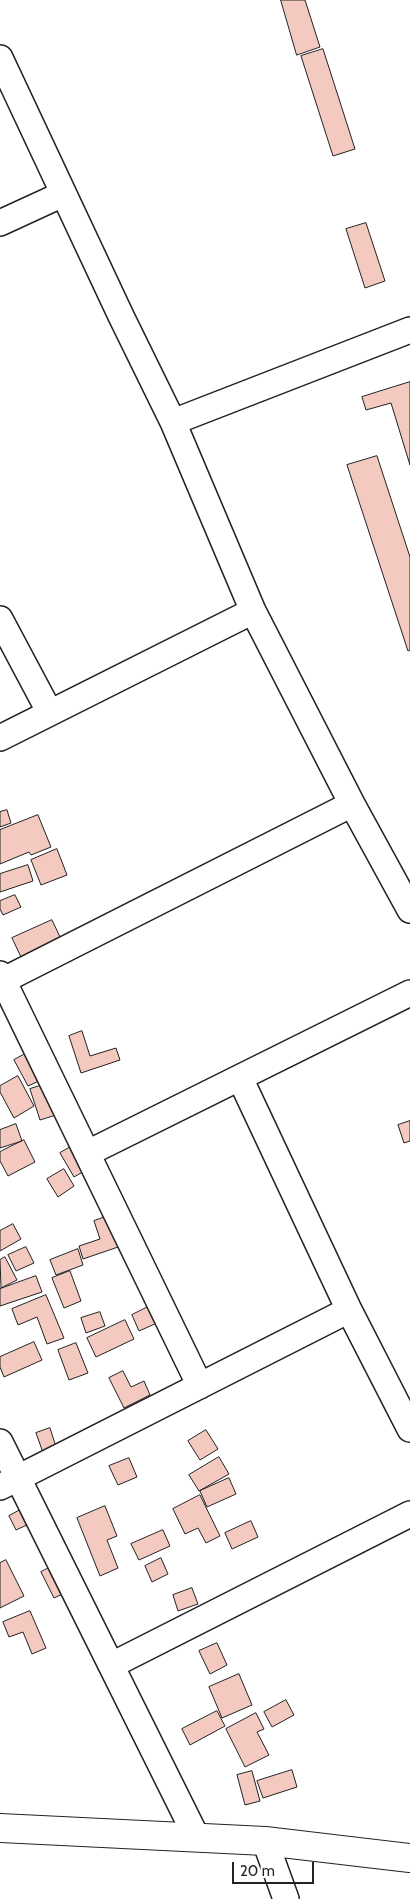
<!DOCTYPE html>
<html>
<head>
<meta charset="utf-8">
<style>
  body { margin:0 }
  #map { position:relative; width:410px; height:1899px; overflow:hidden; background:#fff; font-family:Cabin,sans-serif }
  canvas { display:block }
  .scale { position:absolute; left:232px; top:1862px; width:82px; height:22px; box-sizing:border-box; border:2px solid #222; border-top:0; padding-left:6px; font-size:15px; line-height:18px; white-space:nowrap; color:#222; -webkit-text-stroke:4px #fff; paint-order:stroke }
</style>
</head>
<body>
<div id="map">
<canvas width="410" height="1899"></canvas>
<div class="scale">20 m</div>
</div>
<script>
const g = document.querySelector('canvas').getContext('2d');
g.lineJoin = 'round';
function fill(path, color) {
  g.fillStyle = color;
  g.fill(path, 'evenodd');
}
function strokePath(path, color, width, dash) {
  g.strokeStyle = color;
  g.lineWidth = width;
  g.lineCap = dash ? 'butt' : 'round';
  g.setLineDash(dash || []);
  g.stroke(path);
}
const building = new Path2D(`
  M281 0H305L320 47 297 55Z
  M323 49 355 149 333 156 301 56Z
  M366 223 385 281 365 288 346 229Z
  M410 382V465L391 403 366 410 362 397Z
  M377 456 410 557V650L408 651 347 465Z
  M7 810 11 823 0 827V812Z
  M38 815 51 847 31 855 29 852 0 864V830Z
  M57 849 67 875 41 885 31 860Z
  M28 865 33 881 0 892V874Z
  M15 895 21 907 3 915 0 909V901Z
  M52 920 61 939 21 957 12 938Z
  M82 1031 90 1056 116 1048 120 1060 81 1073 69 1036Z
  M27 1053 41 1080 28 1086 14 1060Z
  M18 1076 34 1106 14 1118 0 1092V1086Z
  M46 1084 56 1115 40 1120 30 1089Z
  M410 1121V1141L404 1143 398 1125Z
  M16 1124 22 1141 0 1148V1130Z
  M24 1140 35 1162 8 1176 0 1161V1152Z
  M74 1145 88 1169 74 1177 60 1153Z
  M64 1169 74 1186 58 1197 47 1179Z
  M111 1215 121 1246 83 1259 79 1246 100 1239 94 1221Z
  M13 1224 21 1239 0 1251V1231Z
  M26 1247 34 1263 16 1271 8 1255Z
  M78 1249 83 1265 56 1275 50 1260Z
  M5 1257 17 1280 1 1288 0 1260Z
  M70 1271 81 1301 64 1308 52 1278Z
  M36 1276 42 1292 0 1306V1289Z
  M46 1295 64 1338 47 1344 37 1317 18 1325 12 1309Z
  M150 1306 157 1323 139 1331 132 1315Z
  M100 1312 105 1326 86 1333 81 1318Z
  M125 1320 134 1339 96 1357 87 1338Z
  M34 1342 42 1360 4 1377 0 1367V1357Z
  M76 1343 88 1373 69 1380 58 1350Z
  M123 1371 131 1387 144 1381 150 1395 124 1408 109 1378Z
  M50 1428 59 1456 46 1461 36 1433Z
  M206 1430 218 1449 200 1460 188 1441Z
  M219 1457 229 1474 199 1491 189 1475Z
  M129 1458 137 1477 118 1485 109 1466Z
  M229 1478 236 1494 207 1507 200 1491Z
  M200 1495 220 1536 206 1543 198 1528 185 1534 173 1509Z
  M105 1506 117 1536 107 1540 118 1568 100 1576 77 1518Z
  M22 1509 29 1524 16 1530 9 1516Z
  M251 1521 258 1537 232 1549 225 1533Z
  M163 1530 170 1546 139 1560 131 1544Z
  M161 1558 168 1574 152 1582 145 1566Z
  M6 1560 24 1596 0 1608V1563Z
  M55 1565 69 1591 54 1598 41 1572Z
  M192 1588 198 1604 178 1611 173 1595Z
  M30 1611 46 1648 32 1654 23 1632 9 1637 3 1622Z
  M217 1643 227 1665 210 1674 199 1651Z
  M239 1674 252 1705 222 1718 209 1687Z
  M286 1700 294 1715 272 1727 264 1712Z
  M217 1711 225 1726 190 1745 182 1729Z
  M256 1713 264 1729 257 1732 269 1755 245 1767 226 1729Z
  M292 1770 297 1787 263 1798 257 1781Z
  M252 1771 260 1801 245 1805 237 1775Z`);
fill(building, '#f3c9c0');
strokePath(building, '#222', 1);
const street = new Path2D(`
  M0 58 121 316 173 422 253 611 352 804 410 910
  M0 223 63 194
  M173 422 410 330
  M0 619 50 713
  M0 738 253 611
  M0 974 200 1386
  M0 982 352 804
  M240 1078 349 1310 410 1429
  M88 1153 410 993
  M0 1442 197 1838
  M0 1487 349 1310
  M112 1665 410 1514
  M265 1841 286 1899`);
const secondary = new Path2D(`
  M0 1828 265 1841 410 1858`);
strokePath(street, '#222', 28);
strokePath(secondary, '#222', 30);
strokePath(street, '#fff', 25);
strokePath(secondary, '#fff', 28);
</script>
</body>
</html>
